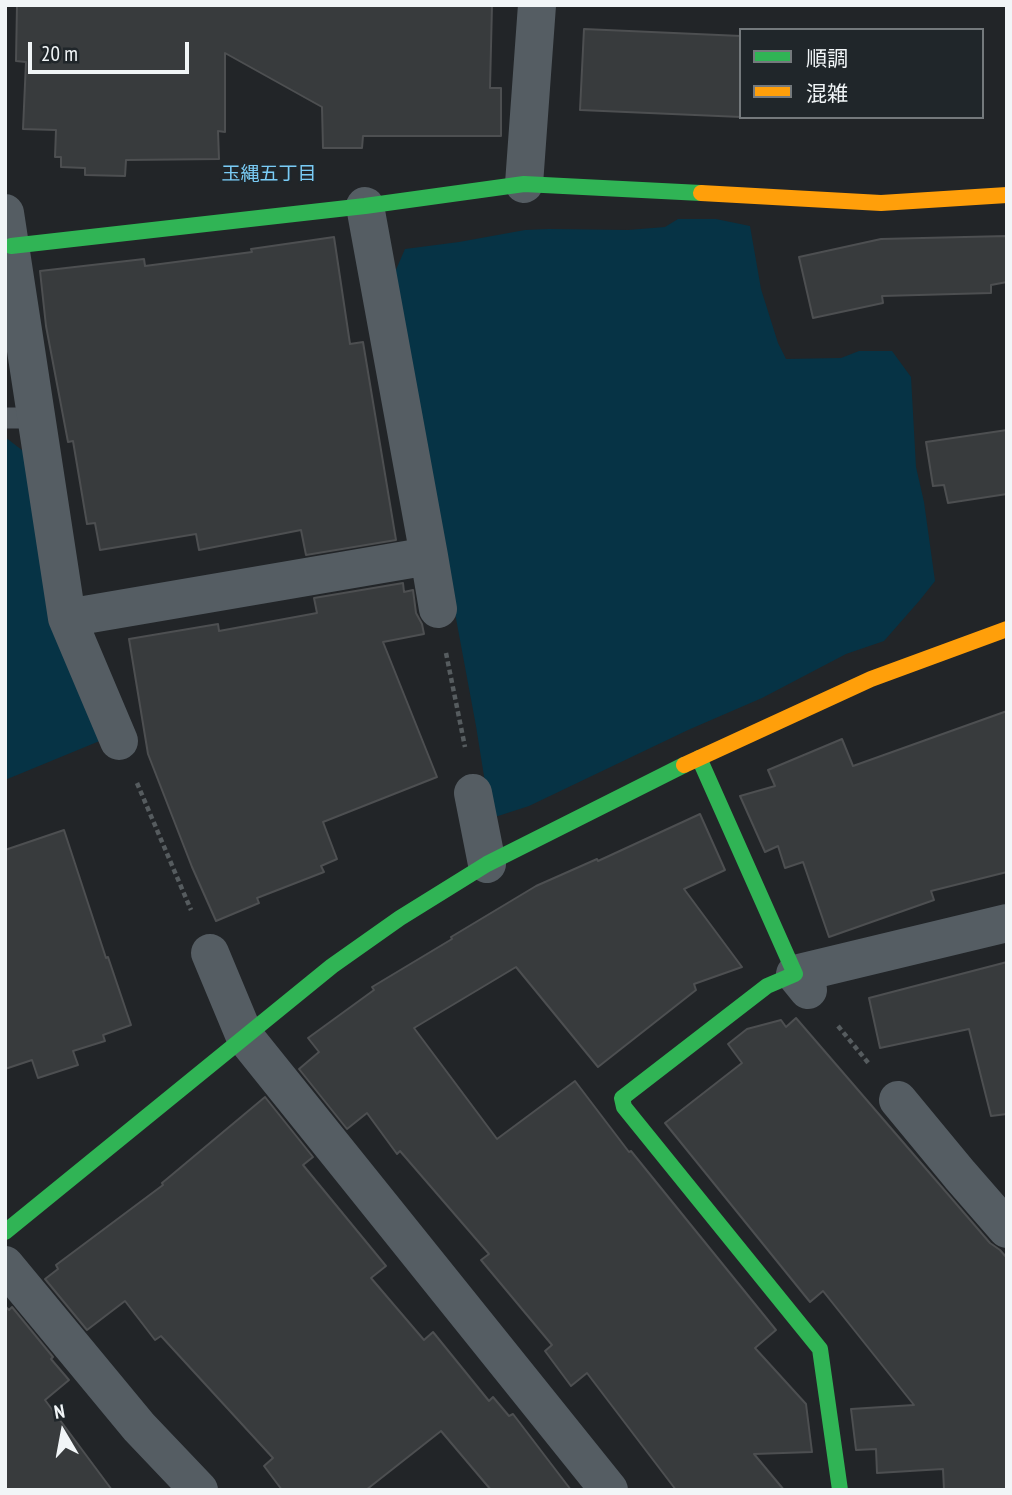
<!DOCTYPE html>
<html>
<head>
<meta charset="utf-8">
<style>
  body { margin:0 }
  #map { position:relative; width:1012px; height:1495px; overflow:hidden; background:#222528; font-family:"PT Sans Narrow","Noto Sans JP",sans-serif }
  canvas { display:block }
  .frame { position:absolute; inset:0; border:7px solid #f1f5f7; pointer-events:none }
  .legend { position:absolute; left:739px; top:28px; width:245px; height:91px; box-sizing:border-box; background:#20262a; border:2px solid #74797c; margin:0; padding:9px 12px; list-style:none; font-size:21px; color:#f1f5f7 }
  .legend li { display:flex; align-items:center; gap:14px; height:35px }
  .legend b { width:35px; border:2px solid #74797c }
  .north { position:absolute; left:28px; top:1397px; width:70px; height:70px; -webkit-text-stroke:5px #20262a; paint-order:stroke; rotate:350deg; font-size:19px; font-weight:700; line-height:28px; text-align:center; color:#f1f5f7 }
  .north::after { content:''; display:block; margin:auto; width:24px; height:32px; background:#f1f5f7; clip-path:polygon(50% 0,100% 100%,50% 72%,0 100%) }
  .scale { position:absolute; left:28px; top:42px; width:161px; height:32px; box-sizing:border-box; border:4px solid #f1f5f7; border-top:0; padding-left:9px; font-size:21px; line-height:24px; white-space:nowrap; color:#f1f5f7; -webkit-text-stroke:5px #20262a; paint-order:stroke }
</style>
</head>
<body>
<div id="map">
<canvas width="1012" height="1495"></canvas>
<div class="frame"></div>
<ul class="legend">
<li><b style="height:9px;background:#30b455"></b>順調</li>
<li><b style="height:9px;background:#ff9f0a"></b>混雑</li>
</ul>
<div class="north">N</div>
<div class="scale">20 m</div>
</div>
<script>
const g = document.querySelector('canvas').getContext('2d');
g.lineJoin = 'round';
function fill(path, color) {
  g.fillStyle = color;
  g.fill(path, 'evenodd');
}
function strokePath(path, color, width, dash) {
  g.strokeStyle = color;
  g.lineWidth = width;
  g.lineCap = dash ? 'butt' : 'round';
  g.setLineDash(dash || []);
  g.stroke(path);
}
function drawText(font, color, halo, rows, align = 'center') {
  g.font = font + ' "PT Sans Narrow","Noto Sans JP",sans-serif';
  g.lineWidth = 5;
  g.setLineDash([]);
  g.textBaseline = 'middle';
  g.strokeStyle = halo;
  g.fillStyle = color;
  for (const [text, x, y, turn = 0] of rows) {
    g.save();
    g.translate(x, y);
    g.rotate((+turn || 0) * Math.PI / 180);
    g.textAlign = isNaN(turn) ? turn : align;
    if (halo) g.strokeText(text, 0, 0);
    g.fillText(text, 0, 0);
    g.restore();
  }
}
fill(new Path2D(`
  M678 219H716L750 226 761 289 778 343 786 359 841 358 859 351H892L911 377 916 467 924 502 935 581 920 600 884 641 846 654 762 698 688 730 529 806 495 817 487 795 476 726 439 527 395 272 405 249 459 242 525 230 549 229 628 230 665 227Z
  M5 437 27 454 102 740 5 780Z`), '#063345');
const building = new Path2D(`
  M17 5H492L490 88H501V136H363L362 148H323L322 107 225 53V132L218 131 219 159 126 160 125 176 85 175V168L61 167V157H55L56 130 23 129 26 62 16 61Z
  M584 29 741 36V117L580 110Z
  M1007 236V282L991 285V293L882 296 883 303 813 318 799 257 881 239Z
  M334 237 350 344 363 342 396 540 306 555 301 530 199 550 196 534 100 550 95 523 87 524 73 441 68 442 46 326 40 271 144 259 145 266 252 252 251 249Z
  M1007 430V494L948 503 944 485 933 486 926 442Z
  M403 583 404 592 413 590 416 613 422 624 424 634 383 642 437 777 323 822 337 859 321 866 324 872 257 898 259 903 216 921 192 867 148 754 129 639 218 624 219 631 317 613 314 598Z
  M1007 711V872L931 891 934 900 829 937 803 862 785 868 778 846 765 852 740 796 775 786 768 770 842 739 853 766Z
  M700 814 725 870 684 889 742 967 694 984 696 990 598 1067 516 967 414 1028 497 1139 575 1081 629 1152 631 1151 776 1330 755 1348 806 1404 812 1452 754 1454 784 1490H676L587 1373 571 1386 545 1351 552 1345 481 1260 489 1254 400 1151 397 1154 367 1113 347 1129 299 1069 319 1052 308 1038 374 990 372 987 452 939 451 937 536 886 597 859 598 861Z
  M64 830 106 958 108 957 131 1025 103 1035 105 1041 73 1051 78 1065 38 1078 32 1060 5 1069V850Z
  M1007 962V1114L991 1116 969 1029 880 1048 869 998Z
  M796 1018 990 1243 1000 1250 1007 1258V1490H944L943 1469 877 1473 876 1449 856 1450 851 1409 914 1405 823 1291 810 1302 665 1123 742 1063 728 1044 747 1029 781 1020 786 1027Z
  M265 1097 313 1157 303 1165 386 1266 371 1278 424 1340 433 1332 489 1401 493 1397 509 1416 513 1414 571 1490H491L441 1431 366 1490H282L264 1466 273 1458 161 1336 155 1340 125 1301 87 1330 45 1279 58 1269 56 1265 163 1185 162 1183Z
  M5 1306 9 1310 12 1307 53 1357 51 1359 69 1380 45 1400 112 1490H5Z`);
fill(building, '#383b3d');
strokePath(building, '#4d4f51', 2);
strokePath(new Path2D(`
  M446 653 465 747
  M137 783 191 910
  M838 1026 870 1065`), '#565c5f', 4.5, [5, 3.5]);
strokePath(new Path2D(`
  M5 418H37`), '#555d63', 21);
strokePath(new Path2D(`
  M524 184 537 5
  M5 213 67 618 119 741
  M429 556 438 609
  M67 618 429 556 365 206
  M473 793 487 864
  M210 953 245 1037 609 1490
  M808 990 795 974 1007 923
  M898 1100 960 1175 1007 1229
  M5 1265 139 1427 199 1490`), '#555d63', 38);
strokePath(new Path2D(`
  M11 246 365 206 524 184 701 193
  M699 758 795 974 767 986 622 1098 624 1107 820 1349 840 1490
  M5 1232 332 966 400 918 487 864 684 765`), '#30b455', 16);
strokePath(new Path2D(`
  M701 193 881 203 1007 195
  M684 765 871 679 1007 629`), '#ff9f0a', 16);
drawText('19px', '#7accf6', '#20262a', [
  ["玉縄五丁目",269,175]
]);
</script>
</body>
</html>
